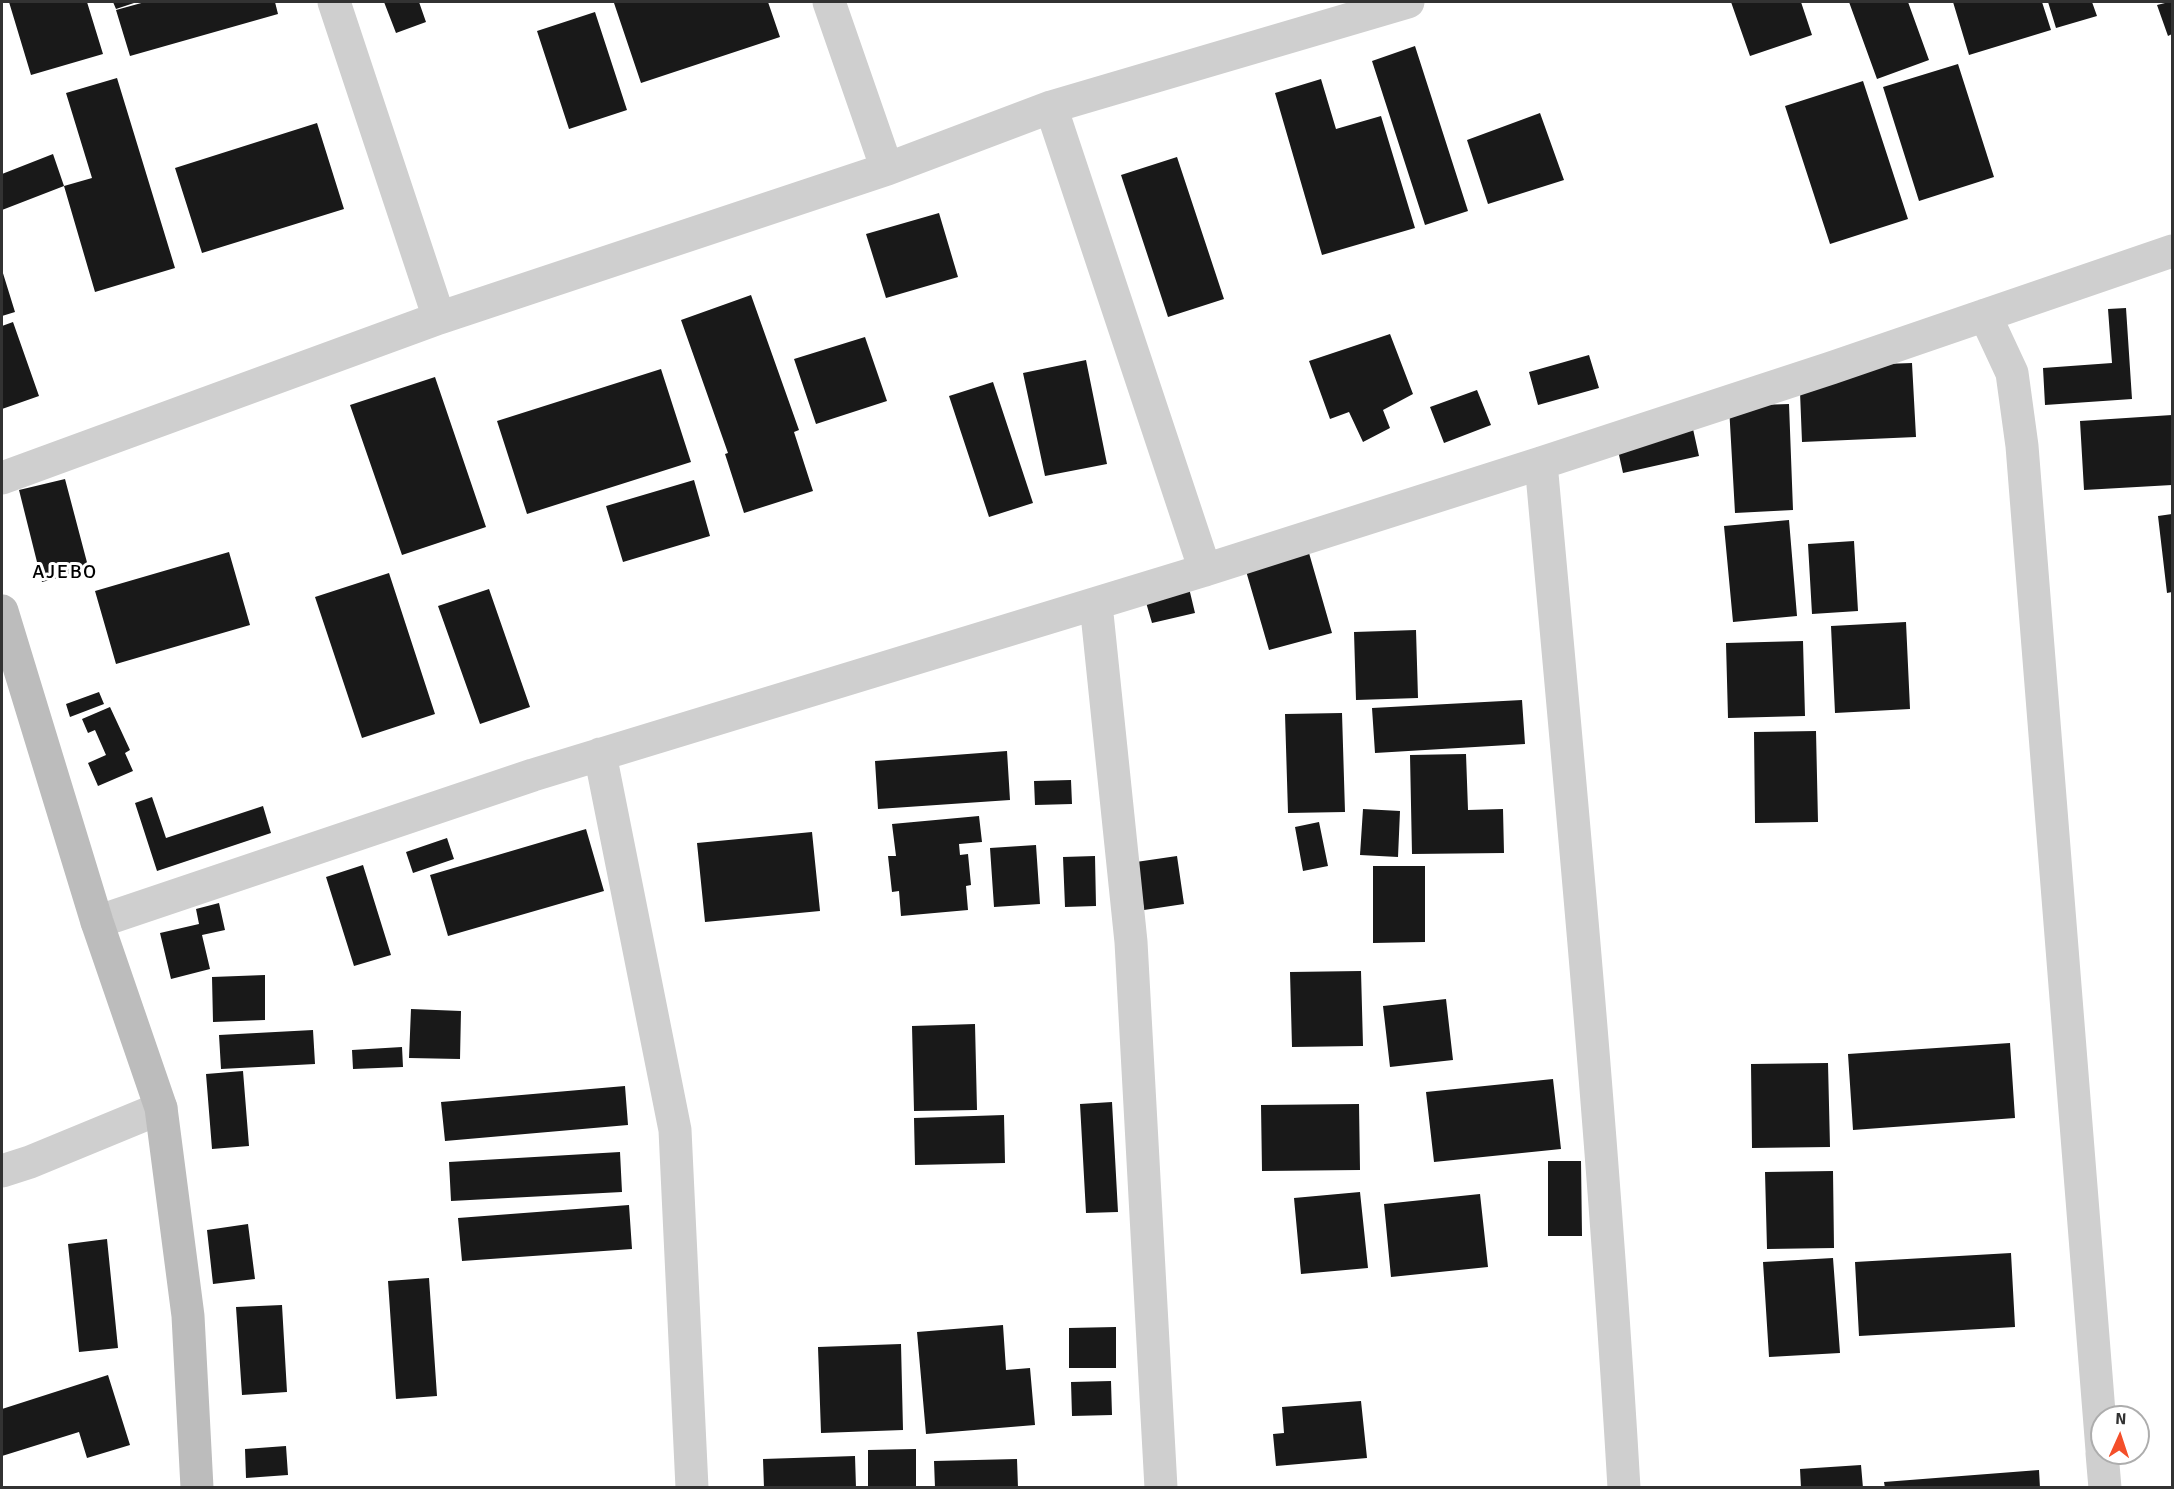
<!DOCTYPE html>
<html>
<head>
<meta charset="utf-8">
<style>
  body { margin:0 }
  #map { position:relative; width:2174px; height:1489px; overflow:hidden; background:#fff; font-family:Signika,sans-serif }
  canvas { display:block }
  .frame { position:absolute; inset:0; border:3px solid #323232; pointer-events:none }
  .north { position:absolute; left:2090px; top:1405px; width:60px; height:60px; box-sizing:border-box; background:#fff; border:2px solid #adadad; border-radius:50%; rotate:3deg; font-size:16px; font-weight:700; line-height:24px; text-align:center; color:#323232 }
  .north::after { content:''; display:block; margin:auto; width:21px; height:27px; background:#f44f2a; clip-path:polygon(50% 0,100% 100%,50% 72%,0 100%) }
</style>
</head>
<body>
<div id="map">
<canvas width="2174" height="1489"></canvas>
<div class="frame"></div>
<div class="north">N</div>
</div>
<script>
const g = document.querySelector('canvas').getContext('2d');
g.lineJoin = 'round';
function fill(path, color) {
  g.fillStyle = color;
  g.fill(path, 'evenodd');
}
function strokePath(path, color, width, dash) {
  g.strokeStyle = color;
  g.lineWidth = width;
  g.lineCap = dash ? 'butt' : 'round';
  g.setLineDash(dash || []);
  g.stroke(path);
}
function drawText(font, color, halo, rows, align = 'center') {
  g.font = font + ' Signika,sans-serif';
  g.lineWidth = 6;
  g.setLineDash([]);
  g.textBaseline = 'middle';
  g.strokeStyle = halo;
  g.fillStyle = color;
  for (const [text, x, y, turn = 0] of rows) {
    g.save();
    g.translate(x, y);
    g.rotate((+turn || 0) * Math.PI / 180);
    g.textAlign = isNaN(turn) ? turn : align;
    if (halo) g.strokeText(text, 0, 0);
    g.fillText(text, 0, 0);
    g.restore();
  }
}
fill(new Path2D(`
  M9 2H87L103 54 31 75Z
  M113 2H137L116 9Z
  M145 2H275L278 14 130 56 116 10Z
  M384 2H419L426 22 396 33Z
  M619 2H768L780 37 641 83 614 3Z
  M1731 2H1801L1812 35 1750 56Z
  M1849 2H1908L1929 60 1877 79Z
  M1953 2H2042L2051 30 1969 55Z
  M2048 2H2092L2097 16 2056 28Z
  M2169 2H2172V34L2168 36 2157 5Z
  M595 12 627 110 569 129 537 31Z
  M1415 46 1468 211 1425 225 1372 61Z
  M1958 64 1994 177 1919 201 1883 87Z
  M117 78 175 268 95 292 64 186 2 210V174L53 154 64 186 92 178 66 93Z
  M1321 79 1336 129 1381 116 1415 228 1322 255 1275 93Z
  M1863 81 1908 219 1830 244 1785 106Z
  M1540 113 1564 180 1488 204 1467 140Z
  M317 123 344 209 202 253 175 168Z
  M1177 157 1224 299 1168 317 1121 175Z
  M939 213 958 277 886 298 866 234Z
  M2 270 15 312 2 316Z
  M751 295 799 430 794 432 813 491 744 513 725 454 728 453 681 320Z
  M2126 308 2132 399 2045 405 2043 368 2112 363 2108 309Z
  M13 322 39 396 2 409V326Z
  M1390 334 1413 394 1383 410 1390 428 1363 442 1349 412 1330 419 1309 361Z
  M865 337 887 401 816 424 794 359Z
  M1589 355 1599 388 1538 405 1529 372Z
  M1086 360 1107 464 1045 476 1023 373Z
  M1912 363 1916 437 1802 442 1799 367Z
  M661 369 691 462 527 514 497 421Z
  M435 377 486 527 402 555 350 405Z
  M993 382 1033 503 989 517 949 396Z
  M1477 390 1491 425 1444 443 1430 407Z
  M1789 404 1793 510 1735 513 1729 406Z
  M2172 415V485L2084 490 2080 421Z
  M1691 420 1699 456 1623 473 1615 437Z
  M65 479 89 570 42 582 19 490Z
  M694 480 710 536 623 562 606 506Z
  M2172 514V592L2167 593 2158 516Z
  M1789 520 1797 616 1733 622 1724 526Z
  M1854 541 1858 611 1812 614 1808 544Z
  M229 552 250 625 116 664 95 591Z
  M1309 553 1332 633 1269 650 1246 571Z
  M389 573 435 714 362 738 315 597Z
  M1189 588 1195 613 1152 623 1145 599Z
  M489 589 530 707 480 724 438 606Z
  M1906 622 1910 709 1835 713 1831 626Z
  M1416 630 1418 698 1356 700 1354 632Z
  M1803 641 1805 716 1728 718 1726 643Z
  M99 692 104 704 70 717 66 704Z
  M1522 700 1525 744 1375 753 1372 708Z
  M110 707 130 750 125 753 133 771 98 786 88 763 106 755 95 730 88 733 82 719Z
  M1342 713 1345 812 1288 813 1285 714Z
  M1816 731 1818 822 1755 823 1754 732Z
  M1007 751 1010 800 878 809 875 761Z
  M1466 754 1468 810 1503 809 1504 853 1412 854 1410 755Z
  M1071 780 1072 804 1035 805 1034 781Z
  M152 797 166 838 263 806 271 833 157 871 135 803Z
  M1363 809 1400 811 1398 857 1360 855Z
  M979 816 982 842 959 844 960 855 968 854 971 885 966 886 968 910 901 916 899 891 892 892 888 856H896L892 824Z
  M1319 822 1328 866 1303 871 1295 827Z
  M586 829 604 891 448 936 430 875Z
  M812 832 820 911 705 922 697 843Z
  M447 838 454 859 413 873 406 852Z
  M1036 845 1040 904 994 907 990 848Z
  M1095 856 1096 906 1065 907 1063 857Z
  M1177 856 1184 904 1144 910 1136 862Z
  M363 865 391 955 354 966 326 877Z
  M1373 866H1425V942L1373 943Z
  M219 903 225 930 202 935 210 969 171 979 160 933 199 924 196 909Z
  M1361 971 1363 1046 1292 1047 1290 972Z
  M265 975V1020L213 1022 212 977Z
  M1446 999 1453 1060 1390 1067 1383 1006Z
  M411 1009 461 1011 460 1059 409 1058Z
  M975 1024 977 1110 914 1111 912 1026Z
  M313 1030 315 1064 221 1069 219 1035Z
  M2010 1043 2015 1118 1853 1130 1848 1054Z
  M402 1047 403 1067 353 1069 352 1050Z
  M1828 1063 1830 1147 1752 1148 1751 1064Z
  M243 1071 249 1146 212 1149 206 1074Z
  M1553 1079 1561 1149 1434 1162 1426 1092Z
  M625 1086 628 1125 445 1141 441 1102Z
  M1112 1102 1118 1212 1086 1213 1080 1104Z
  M1359 1104 1360 1170 1262 1171 1261 1105Z
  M1004 1115 1005 1163 915 1165 914 1118Z
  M620 1152 622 1192 451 1201 449 1162Z
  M1548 1161H1581L1582 1236H1548Z
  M1833 1171 1834 1248 1767 1249 1765 1172Z
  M1360 1192 1368 1268 1301 1274 1294 1198Z
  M1480 1194 1488 1267 1391 1277 1384 1204Z
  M629 1205 632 1249 462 1261 458 1218Z
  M248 1224 255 1279 213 1284 207 1230Z
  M107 1239 118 1348 79 1352 68 1244Z
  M2011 1253 2015 1327 1859 1336 1855 1262Z
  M1833 1258 1840 1353 1769 1357 1763 1262Z
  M429 1278 437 1396 396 1399 388 1281Z
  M282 1305 287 1392 242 1395 236 1307Z
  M1003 1325 1006 1370 1030 1368 1035 1425 926 1434 917 1332Z
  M1116 1327V1368H1069V1328Z
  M901 1344 903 1430 821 1433 818 1347Z
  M108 1375 130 1445 87 1458 79 1432 2 1456V1409Z
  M1111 1381 1112 1415 1072 1416 1071 1382Z
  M1361 1401 1367 1458 1276 1466 1273 1434 1284 1433 1282 1407Z
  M286 1446 288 1475 246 1478 245 1449Z
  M916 1449V1488H868V1450Z
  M855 1456 856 1488H764L763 1459Z
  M1017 1459 1018 1488H935L934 1461Z
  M1861 1465 1863 1488H1801L1800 1469Z
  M2039 1470 2040 1488H1885L1884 1482Z`), '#191919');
strokePath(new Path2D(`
  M334 2 439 318
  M829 2 887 169
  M1051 107 1205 570
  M1985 315 2012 373 2022 446 2102 1450
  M1541 463C1572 804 1604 1145 1624 1488
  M2 478 439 318 887 169 1051 107 1408 2
  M1096 604 1131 942 1161 1488
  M600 754 675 1130 692 1488
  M97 922 533 775 1205 570 1541 463 1831 368 2172 251
  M2 1171 30 1162 161 1108
  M2102 1453 2105 1488`), '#cfcfcf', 33);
strokePath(new Path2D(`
  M2 611 97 922 161 1108 188 1316 197 1488`), '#bcbcbc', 33);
g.letterSpacing = '1.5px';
drawText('20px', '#000', '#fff', [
  ["AJEBO",65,573]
]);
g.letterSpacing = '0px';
</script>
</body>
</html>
